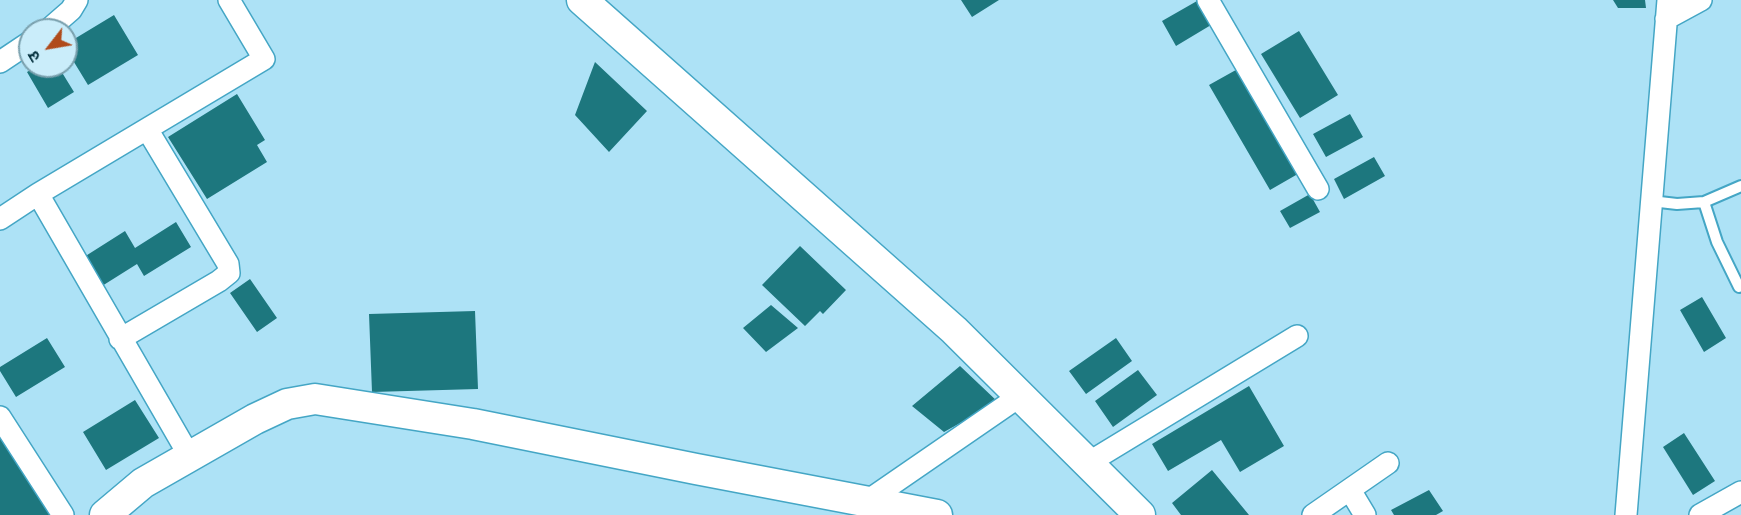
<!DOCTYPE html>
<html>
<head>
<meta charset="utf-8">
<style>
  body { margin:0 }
  #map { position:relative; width:1741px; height:515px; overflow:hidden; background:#ade2f6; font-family:Roboto,"Noto Sans Devanagari",sans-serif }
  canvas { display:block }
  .north { position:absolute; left:18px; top:18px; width:60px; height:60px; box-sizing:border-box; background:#caedfa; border:2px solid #7aa0ad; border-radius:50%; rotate:239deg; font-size:16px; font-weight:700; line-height:24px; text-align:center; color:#012d3a }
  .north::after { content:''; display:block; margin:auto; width:21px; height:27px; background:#b04b1b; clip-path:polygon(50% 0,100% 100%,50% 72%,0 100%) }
</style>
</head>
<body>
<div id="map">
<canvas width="1741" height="515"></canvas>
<div class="north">उ</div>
</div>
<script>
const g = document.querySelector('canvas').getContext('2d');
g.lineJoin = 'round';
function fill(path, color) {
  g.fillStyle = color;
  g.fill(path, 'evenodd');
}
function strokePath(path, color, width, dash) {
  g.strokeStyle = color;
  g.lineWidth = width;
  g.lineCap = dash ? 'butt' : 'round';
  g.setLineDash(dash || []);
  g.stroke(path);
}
fill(new Path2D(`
  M961 0H999L972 17Z
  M1613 0H1645L1646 8H1618Z
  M1197 1 1211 25 1176 46 1162 21Z
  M114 15 138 55 88 85 66 49V44Z
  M1299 31 1338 95 1300 118 1261 54Z
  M595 62 647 111 609 152 575 115Z
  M37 66H58L74 92 48 108 27 72Z
  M1243 66 1303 171 1270 190 1209 85Z
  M237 94 265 140 257 145 267 162 207 199 168 137Z
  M1350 114 1363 137 1326 157 1313 134Z
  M1374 157 1385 176 1344 199 1334 179Z
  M1310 194 1320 212 1290 228 1280 211Z
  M176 222 191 247 144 276 137 264 102 286 84 257 125 231 135 248Z
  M800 246 846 290 823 314 820 311 805 326 762 285Z
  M250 279 277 318 257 332 230 293Z
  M1702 297 1726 338 1704 352 1680 310Z
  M771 305 798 328 766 352 743 328Z
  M475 311 478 389 372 392 369 314Z
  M47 338 65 367 16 397 0 371V367Z
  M1116 338 1132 361 1086 394 1069 371Z
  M960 366 998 402 944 432 912 406Z
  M1138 370 1157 395 1113 427 1095 401Z
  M1249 386 1284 446 1240 472 1221 440 1168 471 1152 444Z
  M135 400 159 438 106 470 83 432Z
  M0 425 55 515H0Z
  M1684 433 1715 481 1693 495 1663 447Z
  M1212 470 1249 515H1181L1172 503Z
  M1429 490 1443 511 1436 515H1394L1391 510Z`), '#1d777e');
const lane = new Path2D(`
  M1651 201 1677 204 1704 202 1741 186
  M1704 202 1717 242 1739 287`);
const street = new Path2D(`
  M1208 0 1318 189
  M1666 19 1701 0
  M48 30 71 10 77 0
  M0 62 30 42
  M38 194 264 59 229 0
  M0 219 38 194 190 457
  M120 339 219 281 229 273 228 264 147 129
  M0 417 63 515
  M1088 463 1297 336
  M1350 490 1365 515
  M866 502 1020 396
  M1313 515 1388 463
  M1626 515 1668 0
  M1700 515 1741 492`);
const secondary = new Path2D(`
  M582 0 954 330 1140 515
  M105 515 143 483 255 419 287 404 315 399 473 424 696 469 937 515`);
strokePath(lane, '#44a6c5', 14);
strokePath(street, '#44a6c5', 24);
strokePath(secondary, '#44a6c5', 33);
strokePath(lane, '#fff', 10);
strokePath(street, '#fff', 21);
strokePath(secondary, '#fff', 30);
</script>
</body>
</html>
